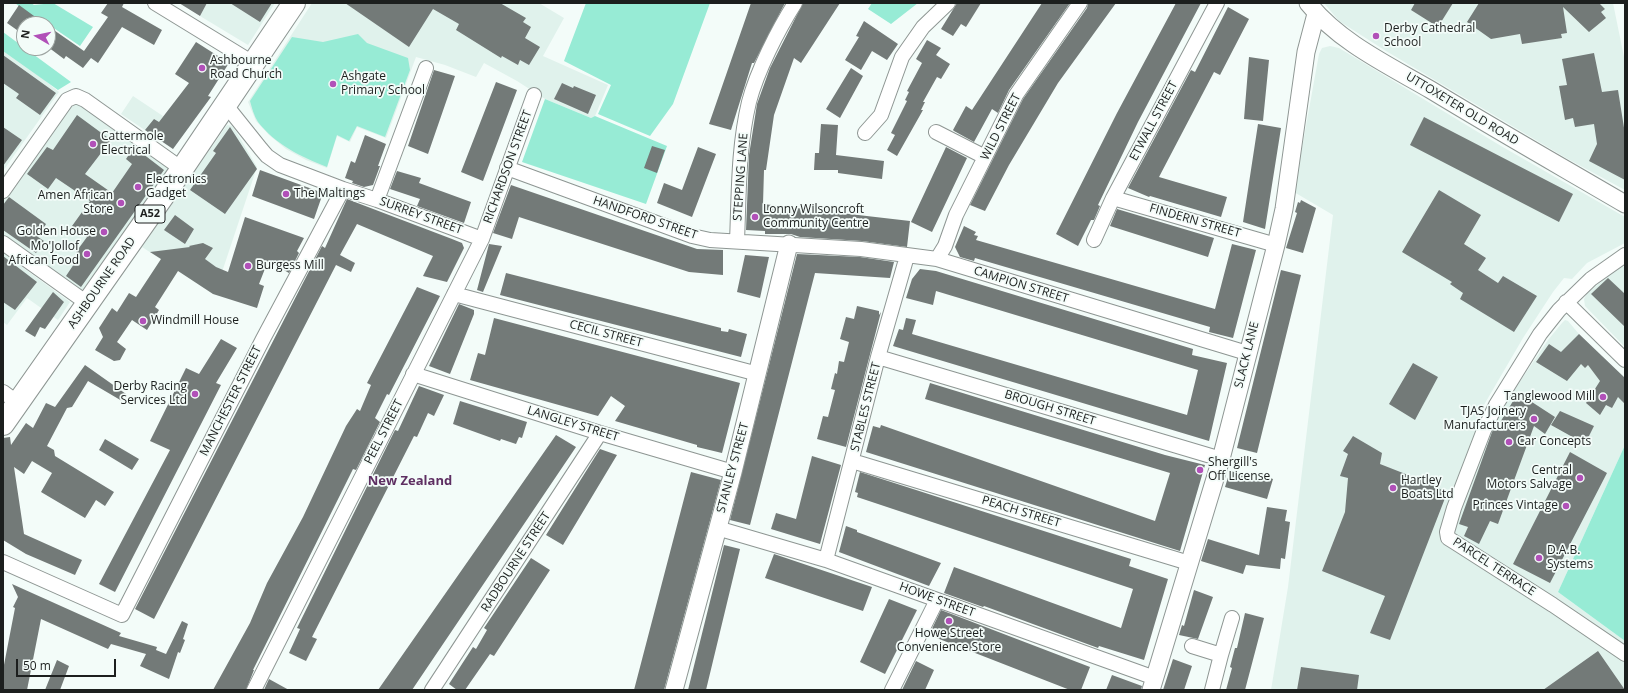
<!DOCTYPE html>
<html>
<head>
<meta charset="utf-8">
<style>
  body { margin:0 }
  #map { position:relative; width:1628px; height:693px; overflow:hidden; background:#f3fcf9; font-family:"Open Sans",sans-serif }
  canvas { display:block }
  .frame { position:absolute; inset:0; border:4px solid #1c1f1e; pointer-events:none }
  .north { position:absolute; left:16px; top:16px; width:40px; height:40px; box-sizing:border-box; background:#f3fcf9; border:1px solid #9da4a1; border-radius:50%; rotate:279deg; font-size:11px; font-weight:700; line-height:16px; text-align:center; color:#1c1f1e }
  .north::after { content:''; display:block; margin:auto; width:14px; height:18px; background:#b150b8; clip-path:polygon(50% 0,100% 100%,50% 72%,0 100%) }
  .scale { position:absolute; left:16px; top:659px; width:100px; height:18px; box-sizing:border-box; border:2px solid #1c1f1e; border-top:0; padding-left:5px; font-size:12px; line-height:14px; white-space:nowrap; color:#1c1f1e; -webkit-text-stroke:3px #f3fcf9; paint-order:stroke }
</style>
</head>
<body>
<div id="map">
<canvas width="1628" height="693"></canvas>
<div class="frame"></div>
<div class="north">N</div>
<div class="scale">50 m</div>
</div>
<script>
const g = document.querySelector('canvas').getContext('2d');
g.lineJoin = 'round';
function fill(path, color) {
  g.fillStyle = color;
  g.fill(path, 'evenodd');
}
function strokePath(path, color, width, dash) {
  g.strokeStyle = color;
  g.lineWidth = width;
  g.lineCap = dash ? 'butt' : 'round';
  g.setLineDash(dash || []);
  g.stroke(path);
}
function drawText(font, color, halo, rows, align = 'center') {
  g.font = font + ' "Open Sans",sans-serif';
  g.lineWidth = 3.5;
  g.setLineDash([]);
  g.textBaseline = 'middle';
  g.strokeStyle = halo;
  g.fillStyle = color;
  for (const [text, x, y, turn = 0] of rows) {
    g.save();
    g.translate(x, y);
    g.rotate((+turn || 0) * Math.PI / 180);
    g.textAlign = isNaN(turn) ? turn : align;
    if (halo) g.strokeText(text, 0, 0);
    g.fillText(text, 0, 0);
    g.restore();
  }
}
fill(new Path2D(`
  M207 3H275L248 45 200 16Z
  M312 3H539L564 18 543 56 608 85 595 116 591 118 545 99 517 81 484 63 476 77 445 65 416 57 386 138 357 127 350 142 337 136 327 168 306 160 286 149 269 135 256 121 248 102Z
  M1324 3H1613L1625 62V190L1566 158 1386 51 1339 21Z
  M3 46 59 92 3 171Z
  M1330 46 1339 48 1501 146 1625 217V243L1587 263 1572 279 1564 278 1553 292 1523 338 1481 410 1480 422 1453 492 1494 420 1548 340 1562 323 1565 320 1568 321 1579 334 1625 378V445L1558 592 1625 641V690H1271L1288 587 1333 215 1294 192 1319 54 1322 48Z
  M133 96 163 116 161 120 171 121 186 131 173 149 121 114Z
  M74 100 171 168 80 293 3 236V201Z
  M227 125 232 126 237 133 257 167 222 272 179 271 142 247Z
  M3 253 70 302 58 320 27 298 7 325 3 322Z
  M1622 265 1625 268V347L1585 306 1584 299 1587 293Z`), '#e0f2ec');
fill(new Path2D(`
  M15 3H31L34 5 53 3 93 27 80 46 39 18 37 21Z
  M586 3H710L673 104 650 136 598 114 611 85 564 61Z
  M872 3H918L891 24 868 9Z
  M3 32 71 82 58 90 3 51Z
  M358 34 367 43 408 58 410 70 385 137 357 126 349 141 337 135 327 167C301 157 275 144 258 122 254 116 252 108 250 101L292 37 323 42Z
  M545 99 591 118 595 116 667 146 646 204 522 162Z
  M1625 445V641L1558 592Z`), '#97ebd5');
fill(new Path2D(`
  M108 3H124L122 7 162 30 154 45 122 27 98 63 91 58 83 68 66 56 64 59 48 47V26L84 51 108 17 101 13Z
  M179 3H207L200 16Z
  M230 3H272L260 22Z
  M345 3H500L526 18 523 22 531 27 525 38 540 47 529 65 520 60 518 65 502 56 501 58 456 30 459 24 433 9 409 47Z
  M751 3H785L754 63H752L731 130 709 124Z
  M803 3H840L801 63 794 58 774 115 766 170H764L763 204 910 221 907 247 862 241 800 237 791 234H765V231L746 230 749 155 757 104 770 68Z
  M957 3H981L966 27 961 24 953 36 941 29Z
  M1042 3H1070L1009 90 998 113 992 109 974 142 954 131 953 130 966 106 972 110Z
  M1088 3H1116L1058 83 1009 165 985 211 970 205 1023 99 1087 8Z
  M1176 3H1201L1138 122 1098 205 1100 206 1094 220H1091L1078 246 1056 234 1117 113Z
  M1415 3H1453L1438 27 1411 10Z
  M1479 3H1599L1605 9 1601 12 1606 18 1589 32 1563 7 1567 33 1561 34 1562 38 1522 44 1520 34 1491 39 1467 22Z
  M19 5 45 24H24V35L7 23Z
  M1228 7 1249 19 1220 75 1214 72 1159 177 1227 197 1221 217 1150 196 1149 197 1128 188 1191 70 1195 72Z
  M864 21 898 44 887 60 872 51 861 70 845 60 859 37 856 36Z
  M927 40 941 48 936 55 950 64 941 79 937 77 923 102H925L921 110H923L897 156 887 150 895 135 891 133 907 101 905 100 909 92 907 91 922 63 916 59Z
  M196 42 229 63 208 96 211 97 173 149 145 130 154 119 159 122 189 83 175 74Z
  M1594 53 1602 92 1618 90 1625 134V180L1589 161 1597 144 1594 124 1575 127 1573 118 1565 120 1559 86 1567 85 1562 59Z
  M3 55 56 93 40 115 16 98 19 94 3 83Z
  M1249 57 1269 60 1263 121 1244 119Z
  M851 68 863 76 840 118 826 109Z
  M434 70 455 76 428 154 408 146Z
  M496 82 517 90 483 181 461 172Z
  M562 83 573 88 574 86 596 95 588 114 554 99Z
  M77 115 111 140 85 174 112 193 132 164 126 159 134 147 164 170 81 287 66 276 80 255 76 252 87 237 72 226 90 201 56 178 48 189 27 174 47 147 53 150Z
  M1424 117 1573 194 1559 222 1410 145Z
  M821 124 838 125 836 155 884 161 882 179 838 173V170H814L815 153H819Z
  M1258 124 1281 128 1265 229 1243 222Z
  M3 127 22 140 3 166Z
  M230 127 257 169 225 214 190 190 216 153 213 151Z
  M365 135 386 144 378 166H380L373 185 364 187 352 183 353 181 345 178 351 161 355 163Z
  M652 146 665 150 657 173 644 168Z
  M698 147 716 154 692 217 657 203 664 183 682 190Z
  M946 147 967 158 932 232 911 222Z
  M260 170 323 193 314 219 252 196Z
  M397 171 421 178 419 183 471 202 464 223 417 206 420 199 390 189Z
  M511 185 697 249 723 250V275L689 272 519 217 512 239 493 233Z
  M1439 190 1481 215 1464 244 1486 258 1478 270 1498 283 1503 276 1537 296 1514 332 1460 299 1463 293 1450 284 1452 282 1402 252Z
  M9 197 46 224 38 237 44 241 36 253 3 230V205Z
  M347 199 452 239 462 243 464 248 447 282 423 276 433 256 357 224 340 255 355 263 351 272 336 265 154 619 135 609 304 281 322 246 325 248Z
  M1301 200 1316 208 1303 253 1286 248 1297 213 1295 212 1298 202 1300 203Z
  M1117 209 1214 238 1208 257 1110 226Z
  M175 215 194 229 185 244 164 230Z
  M245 217 304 238 297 251 299 253 289 273 268 261 259 284 264 286 257 308 213 294 178 271 155 307 159 310 147 330 132 320 117 342 126 349 120 360 114 361 95 350 103 337 99 328 112 308 117 312 129 293 136 297 161 259 150 252 190 247 189 246 203 243 213 248 205 259 216 267 228 272Z
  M964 226 976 232 974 235 978 236 976 240 1215 309 1232 244 1256 250 1233 338 1209 332 1210 327 1193 322 975 258 974 261 960 257 955 247Z
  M489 244 502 246 483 292 477 290Z
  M797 254 860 257 894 262 890 278 815 273 750 525 730 520Z
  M745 255 769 257 760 298 737 292Z
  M3 256 37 282 15 310 3 302Z
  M920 269 936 271 1193 349 1192 355 1227 363 1209 441 893 346 899 329 903 330 906 318 916 320 912 334 1187 415 1198 370 936 291 933 305 906 298 912 279Z
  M1281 270 1301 275 1257 453 1237 448Z
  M506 273 721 328V331L728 332 729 329 747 334 741 357 500 295Z
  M1608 278 1625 294V327L1591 294Z
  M417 287 440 296 389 395 387 394 375 418 380 422 356 470 353 469 253 670H254L246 690H213L250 623 267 583 303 517 346 426 357 409 360 411 371 385 367 383Z
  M53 292 64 302 45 329 40 327 35 337 25 331Z
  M459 304 474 310V314L450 374 429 366Z
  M857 306 879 311V315L881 312 846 447 817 439 823 416 828 417 835 390 831 389 835 373 837 374 839 361 844 362 849 342 840 339 846 317 854 319Z
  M494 318 740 383 722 453 697 447V445L615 421 625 406 611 396 598 416 470 380 478 353 485 355Z
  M1579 334 1625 378V404L1618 397 1612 408 1606 405 1600 415 1586 403 1600 381 1588 365 1585 368 1581 364 1567 381 1536 362 1549 344 1561 352Z
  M221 339 237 348 216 383 221 385 115 592 99 584 170 450 150 441 186 368 199 374Z
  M1413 363 1438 377 1415 420 1389 404Z
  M85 365 126 394 122 401 88 381 72 407 67 408 47 446 54 450 55 456 114 492 105 506 96 500 85 518 41 492 52 473 32 461 24 474 14 467 24 534 82 560 75 575 26 554 3 540V438L10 437 11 445 26 423 33 428 46 403 55 407Z
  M930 383 1165 455 1205 465 1180 551 866 452 873 426 880 428 881 425 1155 521 1170 473 925 399Z
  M419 386 444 395 434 416 428 413 417 437 414 436 312 637 317 639 306 661 289 653 300 629 297 628 395 430 398 431Z
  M1518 393 1555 417 1545 434 1534 426 1498 524 1490 521 1479 544 1464 536 1468 527 1459 524 1492 432 1497 423 1499 424Z
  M460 401 527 422 522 438 519 437 516 444 501 439 500 441 453 424Z
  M1560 411 1594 426 1585 444 1551 425Z
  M556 435 576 447 412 690H378Z
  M1353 436 1382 453 1380 464 1431 484 1447 493 1390 640 1370 633 1385 596 1322 571 1345 512 1348 478 1340 476 1348 454 1343 451Z
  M105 439 139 459 132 470 99 450Z
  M600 449 617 455 563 545 546 535Z
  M1570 452 1607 473 1550 583 1513 564Z
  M812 456 841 465 820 544 771 529 776 513 796 519Z
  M1230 471 1259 478 1260 475 1273 479 1267 499 1225 487Z
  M691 472 721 480 664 690H634Z
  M860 472 1131 559 1129 566 1168 579 1144 660 1099 646 1098 648 984 606 983 607 944 593 954 567 1121 628 1133 589 857 497 858 493 855 492Z
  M1267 507 1287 510 1285 521 1290 522 1285 559 1281 558 1280 569 1246 565 1243 574 1201 561 1208 539 1259 555Z
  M846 526 857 530V532L941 563 929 586 839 552Z
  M724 545 740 549 706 690H688Z
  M774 554 872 587 863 611 765 578Z
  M531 558 550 570 494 656 490 654 465 690H457L449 684 473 647 476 649 487 630 484 628Z
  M12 584 121 633 119 636 157 647 156 650 166 654 182 621 188 624 183 639 185 640 180 653 178 652 169 679 140 666 146 654 111 644 108 649 41 619 27 690H3V670L15 608 13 607 18 597Z
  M1194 590 1213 597 1198 639 1179 635 1182 625 1184 626Z
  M889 599 917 610 885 674 860 662Z
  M941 610 1090 667 1081 690H1070L929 635Z
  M1245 613 1264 618 1245 690H1226L1232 668 1230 667 1235 648H1237Z
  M1598 651 1625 690H1543Z
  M1173 659 1192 666 1184 690H1163Z
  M57 660 69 666 60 690H45Z
  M916 661 934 670 925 690H902Z
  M1301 667 1359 675 1357 690H1297Z
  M1112 675 1142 686 1141 690H1106Z
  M269 679 289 690H264Z`), '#737a78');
const minor = new Path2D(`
  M155 3 253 63
  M225 104 261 149 267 156 280 165 343 189 377 200 482 239
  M936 132 985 157
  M865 133 881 115 902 57 923 27 948 3
  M507 168 692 236 710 240 861 249 937 259 1247 353
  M3 191 67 100 76 96 85 100 182 169
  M1113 198 1276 245
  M377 200 426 68
  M1094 240 1113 198 1217 3
  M737 241C739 195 738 148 749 102 757 71 778 30 795 3
  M3 243 87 303
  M1625 255 1591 279 1559 310 1540 334 1496 405 1484 430 1454 508 1447 532 1448 538 1456 543 1553 605 1625 654
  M937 259 945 246 956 215 1016 95 1080 3
  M454 294 758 374
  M1566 302 1625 360
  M878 357 1221 459
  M413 374 600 433 733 472
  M3 392 18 403
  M852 461 1189 563
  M717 528 826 560 1155 678
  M826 560 878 357 907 256
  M3 562 122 615 263 339 343 189
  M1192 646 1221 655 1212 690
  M1221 655 1232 618
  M254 690 482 239 534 95
  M432 690 600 433
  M892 690 937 600`);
const tertiary = new Path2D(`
  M1308 3C1339 42 1388 65 1431 90 1495 129 1560 166 1625 204
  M674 690 733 472 789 244
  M1151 690 1221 459 1276 245 1284 209 1306 52 1316 14`);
const primary = new Path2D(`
  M3 424 182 169 294 3`);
strokePath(minor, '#8e9693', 16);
strokePath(tertiary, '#8e9693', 19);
strokePath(primary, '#8e9693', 24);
strokePath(minor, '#fff', 14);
strokePath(tertiary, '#fff', 17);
strokePath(primary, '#fff', 22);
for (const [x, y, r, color] of [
  [1376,36,4,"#b150b8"],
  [202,68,4,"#b150b8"],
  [333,84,4,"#b150b8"],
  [93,144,4,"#b150b8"],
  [138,187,4,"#b150b8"],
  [286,194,4,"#b150b8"],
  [121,203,4,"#b150b8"],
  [755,217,4,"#b150b8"],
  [104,232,4,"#b150b8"],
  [87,254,4,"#b150b8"],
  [248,266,4,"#b150b8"],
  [143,321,4,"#b150b8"],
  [195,394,4,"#b150b8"],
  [1603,397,4,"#b150b8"],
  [1534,419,4,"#b150b8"],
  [1509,442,4,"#b150b8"],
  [1200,470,4,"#b150b8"],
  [1580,478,4,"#b150b8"],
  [1393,488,4,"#b150b8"],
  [1566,506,4,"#b150b8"],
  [1539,558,4,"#b150b8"],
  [949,621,4,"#b150b8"]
]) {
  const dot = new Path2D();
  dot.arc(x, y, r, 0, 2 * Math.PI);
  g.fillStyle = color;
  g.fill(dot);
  strokePath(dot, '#f3fcf9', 1.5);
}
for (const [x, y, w] of [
  [150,214,30]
]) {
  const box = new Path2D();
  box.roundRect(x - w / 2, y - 9, w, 18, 3);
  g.fillStyle = '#f3fcf9';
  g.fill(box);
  strokePath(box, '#1c1f1e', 1);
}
drawText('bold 11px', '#1c1f1e', null, [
  ["A52",150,214]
]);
drawText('12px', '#1c1f1e', '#f3fcf9', [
  ["Derby Cathedral",1384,29],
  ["School",1384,43],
  ["Ashbourne",210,61],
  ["Road Church",210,75],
  ["Ashgate",341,77],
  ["Primary School",341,91],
  ["Cattermole",101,137],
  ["Electrical",101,151],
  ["Electronics",146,180],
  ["Gadget",146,194],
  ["The Maltings",294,194],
  ["Amen African",113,196,"right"],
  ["Store",113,210,"right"],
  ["Lonny Wilsoncroft",763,210],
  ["Community Centre",763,224],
  ["Golden House",96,232,"right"],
  ["Mo'Jollof",79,247,"right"],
  ["African Food",79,261,"right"],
  ["Burgess Mill",256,266],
  ["Windmill House",151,321],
  ["Derby Racing",187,387,"right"],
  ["Services Ltd",187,401,"right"],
  ["Tanglewood Mill",1595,397,"right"],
  ["TJAS Joinery",1526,412,"right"],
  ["Manufacturers",1526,426,"right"],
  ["Car Concepts",1517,442],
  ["Shergill's",1208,463],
  ["Off License",1208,477],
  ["Central",1572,471,"right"],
  ["Motors Salvage",1572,485,"right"],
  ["Hartley",1401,481],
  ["Boats Ltd",1401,495],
  ["Princes Vintage",1558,506,"right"],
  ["D.A.B.",1547,551],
  ["Systems",1547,565],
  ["Howe Street",949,634,"center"],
  ["Convenience Store",949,648,"center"]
], 'left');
drawText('12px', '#1c1f1e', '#f3fcf9', [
  ["UTTOXETER OLD ROAD",1462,109,31],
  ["ETWALL STREET",1154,121,-62],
  ["WILD STREET",1001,127,-63],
  ["RICHARDSON STREET",508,167,-70],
  ["STEPPING LANE",741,177,-86],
  ["SURREY STREET",421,216,20],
  ["HANDFORD STREET",645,218,19],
  ["FINDERN STREET",1195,221,16],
  ["ASHBOURNE ROAD",102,283,-55],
  ["CAMPION STREET",1021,285,17],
  ["CECIL STREET",606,334,15],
  ["SLACK LANE",1247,355,-76],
  ["MANCHESTER STREET",231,401,-63],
  ["STABLES STREET",866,407,-76],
  ["BROUGH STREET",1050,408,17],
  ["LANGLEY STREET",573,424,17],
  ["PEEL STREET",384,432,-63],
  ["STANLEY STREET",733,468,-75],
  ["PEACH STREET",1021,512,17],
  ["RADBOURNE STREET",516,562,-57],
  ["PARCEL TERRACE",1494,567,33],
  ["HOWE STREET",937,600,20]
]);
drawText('bold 13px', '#5e2f62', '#f3fcf9', [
  ["New Zealand",410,481]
]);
</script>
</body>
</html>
